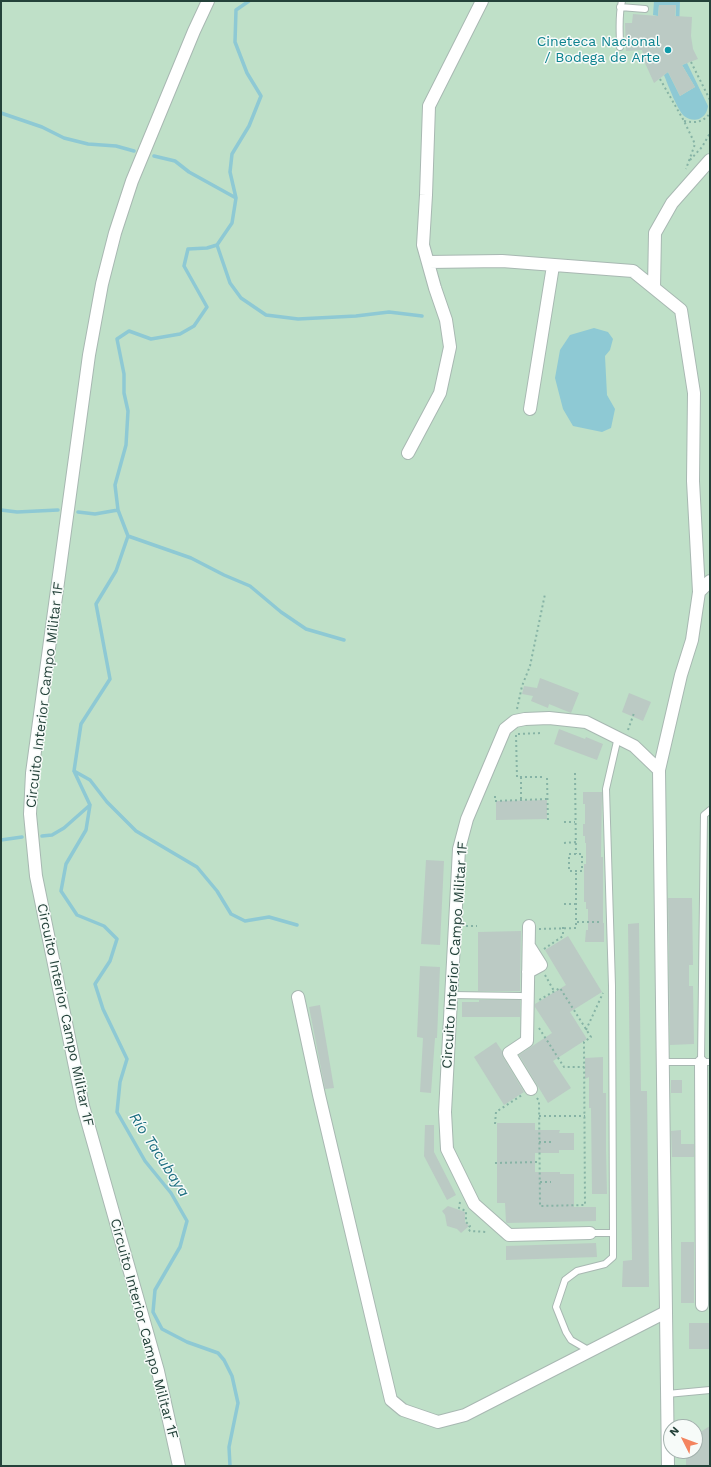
<!DOCTYPE html>
<html>
<head>
<meta charset="utf-8">
<style>
  body { margin:0 }
  #map { position:relative; width:711px; height:1467px; overflow:hidden; background:#e6efeb; font-family:"Work Sans",sans-serif }
  canvas { display:block }
  .frame { position:absolute; inset:0; border:2px solid #24423a; pointer-events:none }
  .north { position:absolute; left:663px; top:1419px; width:40px; height:40px; box-sizing:border-box; background:#f7fbf9; border:1px solid #a3b1ad; border-radius:50%; rotate:312deg; font-size:11px; font-weight:700; line-height:16px; text-align:center; color:#24423a }
  .north::after { content:''; display:block; margin:auto; width:14px; height:18px; background:#f4845f; clip-path:polygon(50% 0,100% 100%,50% 72%,0 100%) }
</style>
</head>
<body>
<div id="map">
<canvas width="711" height="1467"></canvas>
<div class="frame"></div>
<div class="north">N</div>
</div>
<script>
const g = document.querySelector('canvas').getContext('2d');
g.lineJoin = 'round';
function fill(path, color) {
  g.fillStyle = color;
  g.fill(path, 'evenodd');
}
function strokePath(path, color, width, dash) {
  g.strokeStyle = color;
  g.lineWidth = width;
  g.lineCap = dash ? 'butt' : 'round';
  g.setLineDash(dash || []);
  g.stroke(path);
}
function drawText(font, color, halo, rows, align = 'center') {
  g.font = font + ' "Work Sans",sans-serif';
  g.lineWidth = 3;
  g.setLineDash([]);
  g.textBaseline = 'middle';
  g.strokeStyle = halo;
  g.fillStyle = color;
  for (const [text, x, y, turn = 0] of rows) {
    g.save();
    g.translate(x, y);
    g.rotate((+turn || 0) * Math.PI / 180);
    g.textAlign = isNaN(turn) ? turn : align;
    if (halo) g.strokeText(text, 0, 0);
    g.fillText(text, 0, 0);
    g.restore();
  }
}
fill(new Path2D(`
  M1 1H710V1466H1ZM671 1427H695V1451H671Z`), '#bfe0c8');
fill(new Path2D(`
  M654 1H680L679 27 675 37 676 5H659L658 16 653 15Z
  M687 63 708 106C707 112 705 116 699 119 694 121 688 119 684 116 677 109 668 85 664 75L668 72 680 96 695 87 682 65Z
  M594 328 608 332 613 339 610 350 605 356 607 395 615 409 611 428 602 432 573 426 563 409 555 378 560 350 570 335Z`), '#8ec9d4');
strokePath(new Path2D(`
  M1 113 42 127 64 138 88 144 116 146 134 151
  M154 156 175 161 189 172 236 198
  M217 245 230 283 241 298 266 315 298 319 356 316 389 312 422 316
  M1 510 17 512 58 510
  M78 512 95 514 118 510
  M128 536 191 558 224 575 250 586 281 612 306 629 344 640
  M74 771 90 780 107 802 136 831 197 867 217 891 231 914 245 921 269 917 297 925
  M42 836 52 835 64 828 90 805
  M1 840 22 837
  M230 1466 229 1447 238 1403 232 1376 224 1360 218 1353 187 1342 162 1329 153 1312 155 1290 180 1247 187 1221 171 1193 145 1161 117 1112 120 1082 127 1059 103 1009 95 984 110 961 117 939 104 926 77 915 61 891 66 864 86 830 90 805 74 771 81 724 110 679 96 604 116 571 128 536 118 510 115 485 126 445 128 411 124 393V374L117 339 129 331 151 339 180 334 194 326 207 307 184 266 188 249 207 248 217 245 232 223 236 198 230 172 232 154 249 126 261 96 247 73 235 42 236 10 249 1`), '#8ec9d4', 3.5);
fill(new Path2D(`
  M659 5H676L675 16 692 17 691 36 693 49 698 59 682 65 695 87 680 96 668 72 654 83 645 63 642 50 626 51 625 23H632L633 14 658 16Z
  M540 678 579 693 571 713 549 704 548 708 531 701 533 696 522 694 524 686 537 688Z
  M629 693 651 702 643 721 622 712Z
  M559 729 585 739 586 737 603 744 597 760 554 744Z
  M583 792H602L601 857H603V923H604V942H585L586 930H588V909H586V902H584V864H586V843H585V836H583V824H585V804H583Z
  M547 800V819L496 820V801Z
  M426 860 444 861 440 945 421 944Z
  M668 898H692L693 965H689V986H693L694 1044 670 1045Z
  M639 923 641 1091H647L649 1287H622L623 1261 632 1260 628 924Z
  M521 931 520 991H478V932Z
  M568 936 602 992 570 1012 587 1039 553 1061 571 1088 548 1103 519 1055 552 1033 535 1007V1004L566 985 545 950Z
  M420 966 440 967 437 1038H435L431 1093 420 1092 423 1038 417 1037Z
  M479 1000H520V1017H462V1002H479Z
  M320 1005 334 1088 325 1089 309 1007Z
  M496 1042 502 1051 503 1057 524 1092 504 1105 474 1057Z
  M603 1057V1093H606V1150L607 1194H592L591 1108H589V1077L585 1079V1058Z
  M671 1080H682V1093H671Z
  M497 1123H535V1130H560L559 1133H574V1150H559V1153H535V1172H560V1174H574V1207H596V1221L507 1223 506 1222 505 1203H497Z
  M425 1125H434V1152L456 1195 447 1200 424 1156Z
  M681 1130V1144H694V1157H672L671 1131Z
  M448 1206 465 1212V1222L469 1226 461 1233 457 1229 447 1226 445 1215 442 1211Z
  M681 1242H694V1303H681Z
  M596 1243 597 1257 506 1260V1246Z
  M689 1323H710V1349H689Z
  M710 1426V1466H686V1456L689 1451H695V1438L697 1434Z`), '#bbcac4');
const lane = new Path2D(`
  M620 7 645 9
  M620 47C620 32 618 16 622 1
  M451 995 521 996
  M663 1062H710
  M701 1062 704 815 710 810
  M590 1233H613L612 986 606 789 618 737
  M590 1351 571 1340 566 1332 556 1307 565 1280 577 1271 605 1264 613 1257V1233
  M667 1394 710 1390`);
const street = new Path2D(`
  M428 262 502 261 633 271 681 310 694 393 693 481 699 592 692 640 681 675 659 770 668 1466
  M654 288 655 233 672 203 710 160
  M530 409 553 266
  M408 453 440 393 450 347 446 320 435 288 423 245 426 195 429 106 482 1
  M699 592 710 581
  M529 926 527 1041 509 1053 531 1089
  M528 972 541 965 529 946
  M298 997 319 1095 391 1400 403 1410 438 1422 465 1415 666 1312
  M701 1062 702 1305
  M590 1233 509 1235 474 1204 447 1149 445 1112 459 849 467 819 505 729 515 721 525 719 549 718 586 722 634 746 659 770
  M179 1466 158 1371 83 1106 36 876 30 814 32 773 89 355 102 284 115 233 132 181 194 31 208 1`);
strokePath(lane, '#a8b8b2', 8);
strokePath(street, '#a8b8b2', 14);
strokePath(new Path2D(`
  M691 62 710 100
  M660 79 684 121 695 144 686 169
  M684 121C695 123 703 123 710 113
  M690 160 702 147 710 133
  M517 709 522 686 530 666 545 594
  M628 730 634 713
  M518 734 542 733
  M516 735 517 777H544
  M575 773 576 854
  M521 777V800
  M547 778 548 822
  M495 796V801L548 799
  M564 822H575
  M564 843 576 842
  M569 854H582V871H569Z
  M564 904H576
  M577 922H601
  M466 926H477
  M539 929 576 928V871
  M544 949 563 936V925
  M545 975 554 991
  M539 1028 564 1067H584
  M586 1030 603 993
  M537 1098 539 1101 540 1206 585 1205 584 1042 591 1037 560 988 539 1000
  M539 1116H585
  M495 1124 496 1112 522 1095
  M539 1142H551
  M495 1163 539 1162
  M540 1182H551
  M460 1202 459 1208 466 1211V1222L470 1226 468 1228 470 1231 487 1232`), '#86b3a5', 2, [2, 3]);
strokePath(lane, '#fff', 6);
strokePath(street, '#fff', 12);
for (const [x, y, r, color] of [
  [668,50,4,"#0f9aa8"]
]) {
  const dot = new Path2D();
  dot.arc(x, y, r, 0, 2 * Math.PI);
  g.fillStyle = color;
  g.fill(dot);
  strokePath(dot, '#f7fbf9', 1.5);
}
drawText('14px', '#0d838f', '#f7fbf9', [
  ["Cineteca Nacional",660,42],
  ["/ Bodega de Arte",660,58]
], 'right');
drawText('14px', '#24423a', '#f7fbf9', [
  ["Circuito Interior Campo Militar 1F",45,695,-83],
  ["Circuito Interior Campo Militar 1F",455,955,-86],
  ["Circuito Interior Campo Militar 1F",65,1015,78],
  ["Circuito Interior Campo Militar 1F",144,1329,75]
]);
drawText('italic 15px', '#1c6f80', '#f7fbf9', [
  ["Río Tacubaya",159,1155,57]
]);
</script>
</body>
</html>
